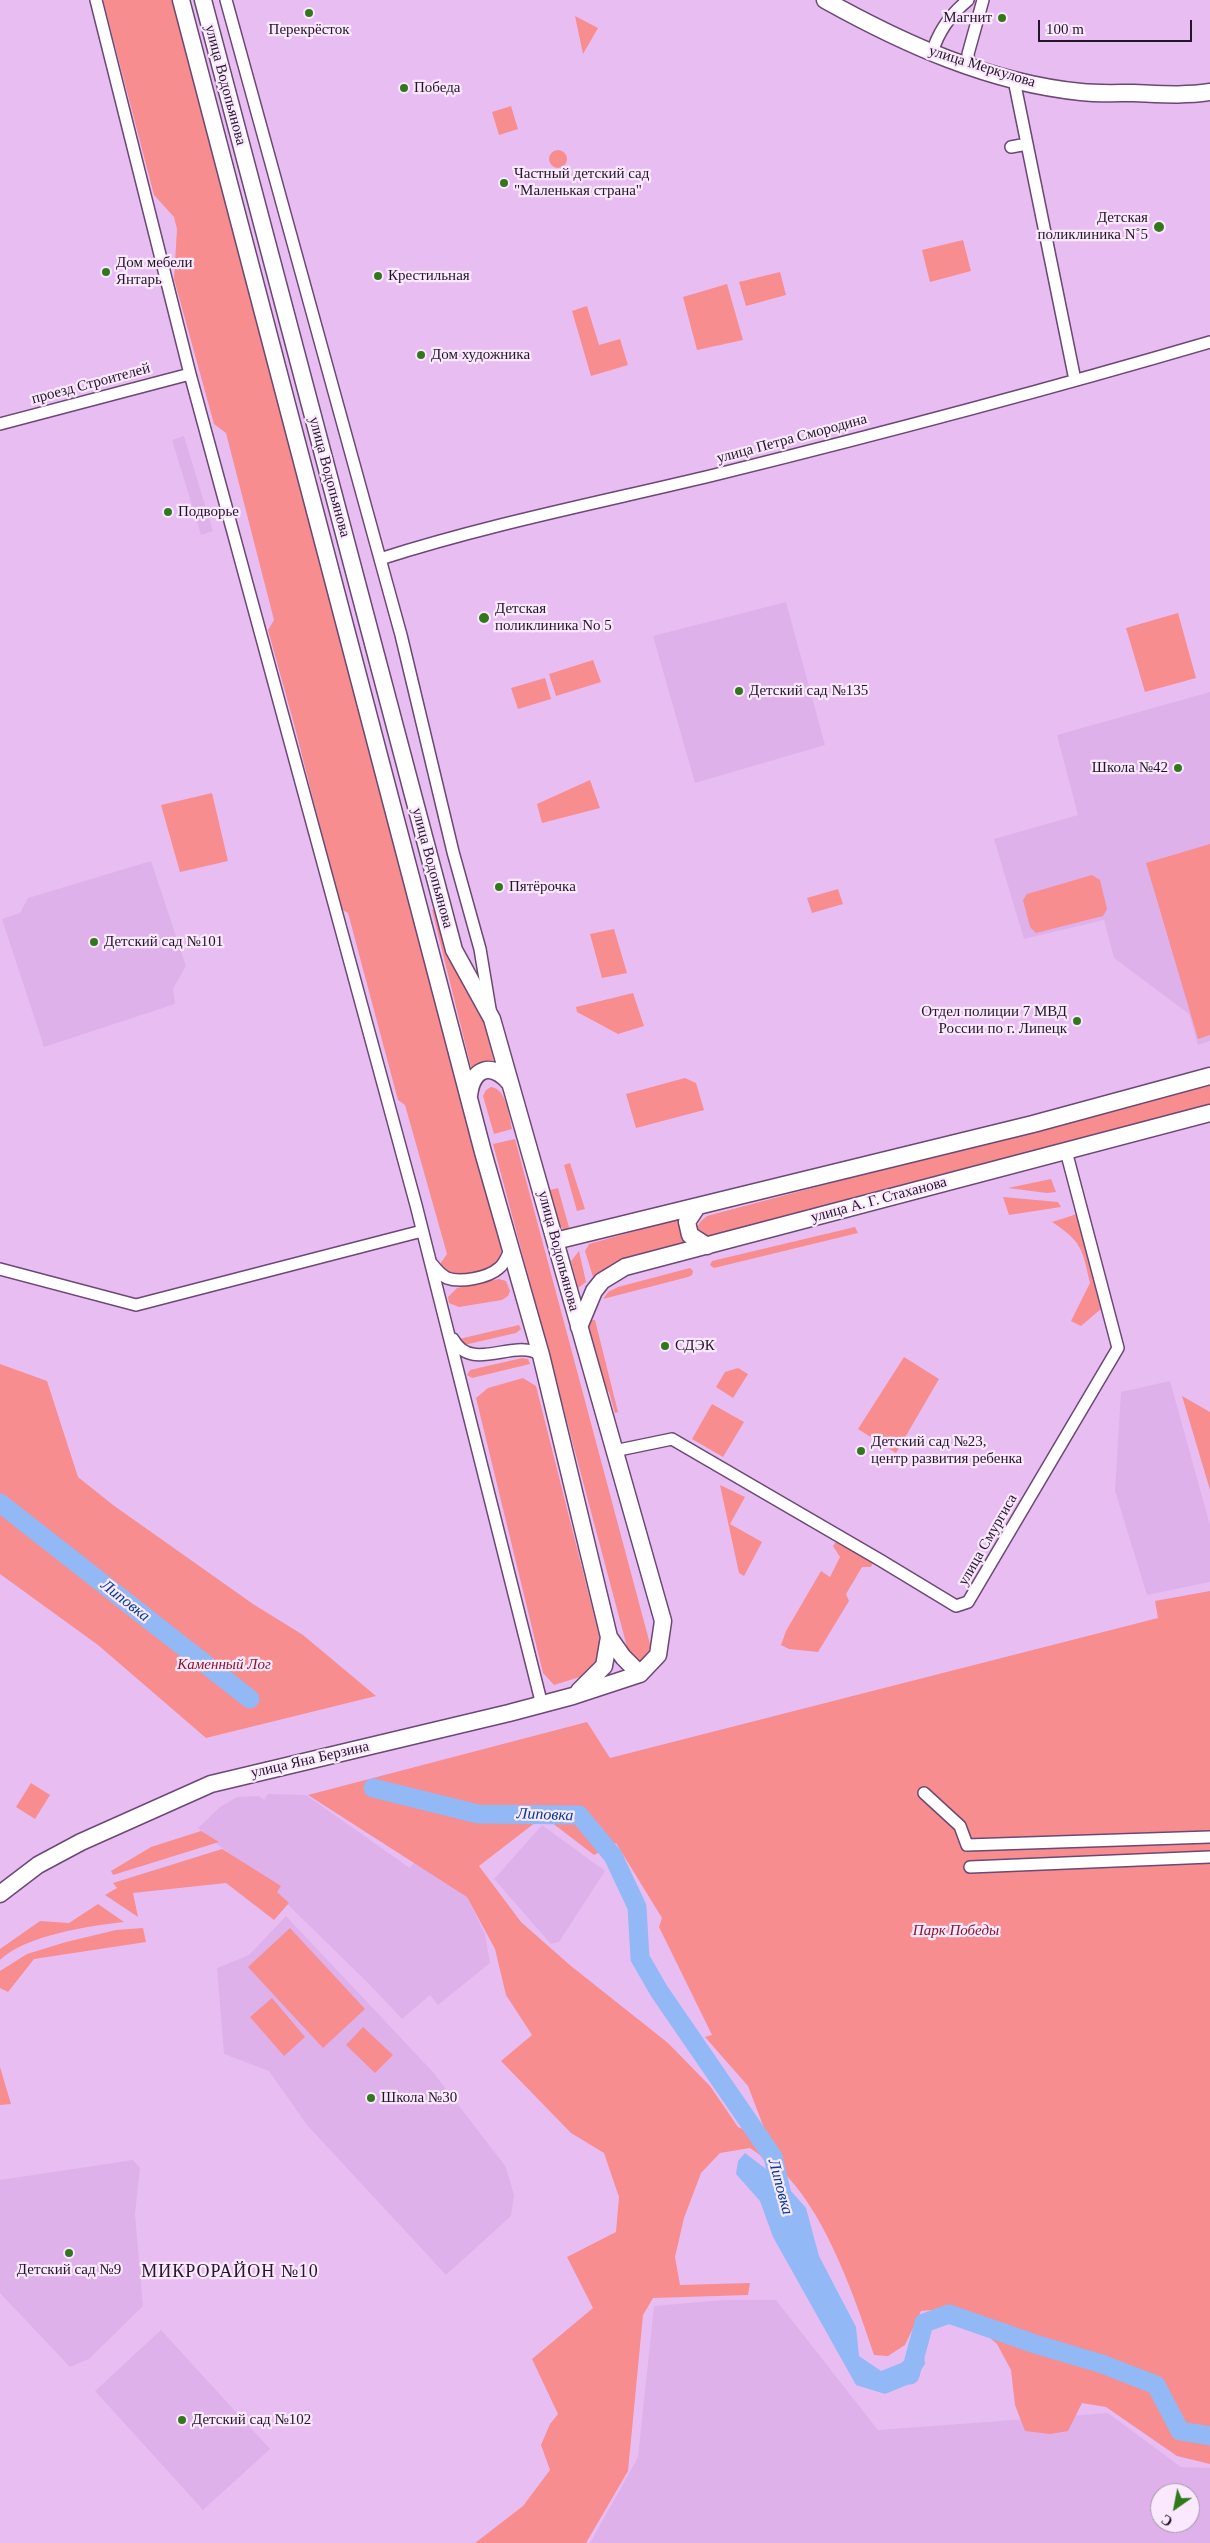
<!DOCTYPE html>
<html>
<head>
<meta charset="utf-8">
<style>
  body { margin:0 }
  #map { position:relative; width:1210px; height:2543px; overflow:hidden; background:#e8bef2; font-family:Georgia,serif }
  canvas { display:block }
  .north { position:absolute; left:1150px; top:2483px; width:50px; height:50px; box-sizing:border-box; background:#fae9fe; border:1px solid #a494a8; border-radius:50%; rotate:213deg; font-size:14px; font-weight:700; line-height:20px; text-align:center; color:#241528 }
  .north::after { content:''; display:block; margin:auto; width:18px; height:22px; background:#31781b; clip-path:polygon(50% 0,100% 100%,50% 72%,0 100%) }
  .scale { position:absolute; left:1038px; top:20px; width:154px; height:22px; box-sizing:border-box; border:2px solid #241528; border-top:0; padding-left:6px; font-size:15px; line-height:18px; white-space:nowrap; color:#241528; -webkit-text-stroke:4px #fae9fe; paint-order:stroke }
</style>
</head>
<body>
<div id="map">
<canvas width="1210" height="2543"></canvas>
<div class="north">С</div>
<div class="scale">100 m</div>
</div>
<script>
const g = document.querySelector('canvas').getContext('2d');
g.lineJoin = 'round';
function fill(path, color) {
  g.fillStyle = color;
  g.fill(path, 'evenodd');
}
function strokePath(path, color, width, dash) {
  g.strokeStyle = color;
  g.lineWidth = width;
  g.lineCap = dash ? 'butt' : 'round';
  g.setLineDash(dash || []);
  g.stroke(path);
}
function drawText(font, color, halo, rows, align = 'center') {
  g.font = font + ' Georgia,serif';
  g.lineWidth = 4.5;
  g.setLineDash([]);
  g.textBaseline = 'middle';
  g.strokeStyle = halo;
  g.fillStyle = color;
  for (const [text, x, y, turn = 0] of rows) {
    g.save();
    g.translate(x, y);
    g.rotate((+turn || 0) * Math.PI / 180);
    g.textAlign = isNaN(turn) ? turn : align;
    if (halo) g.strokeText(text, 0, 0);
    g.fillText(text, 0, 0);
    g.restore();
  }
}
fill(new Path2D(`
  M184 436 213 531 201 535 172 440Z
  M786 602 825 745 695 783 653 636Z
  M1210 692V1041L1198 1045 1189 1014 1114 958 1104 920 1024 939 994 839 1078 815 1057 735Z
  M151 861 186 966 173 989 175 1004 44 1047 2 919 20 913 28 898Z
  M1170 1381 1210 1525V1582L1147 1595 1115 1491 1121 1392Z
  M268 1794 306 1795 410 1868 422 1850 455 1872 485 1934 490 1963 438 2005 430 1995 402 2019 369 1984 276 1893 198 1828 220 1807 237 1797 259 1796 264 1800Z
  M542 1825 605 1871 559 1942 551 1944 494 1879Z
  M286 1916 433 2072 506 2167 514 2195 511 2216 446 2275 307 2125 269 2071 224 2054 217 1968 249 1955Z
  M133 2160 140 2168 135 2214 143 2306 89 2359 70 2367 0 2293V2180Z
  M722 2300H776L878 2430 1108 2413 1181 2467 1210 2468V2543H590L638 2457 654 2306ZM1160 2493H1190V2523H1160Z
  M161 2330 270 2449 203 2510 95 2391Z`), '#dfb1eb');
fill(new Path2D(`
  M103 0H172L499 1235C500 1243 503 1252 499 1259 492 1273 456 1277 444 1271L440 1264 447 1254 405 1105 398 1100 348 913 341 909 294 724 268 630 274 620 226 433 214 424 174 279 177 229 174 217 154 195Z
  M575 16 598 28 583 54Z
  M511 106 518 129 499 135 492 112Z
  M549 159a9 9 0 1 1 18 0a9 9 0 1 1-18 0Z
  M963 240 971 271 930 282 922 250Z
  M780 272 786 295 746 306 739 282Z
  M727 284 743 340 697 350 683 297Z
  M587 306 599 345 620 339 628 365 591 376 572 311Z
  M1178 613 1196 678 1145 692 1126 628Z
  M593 660 601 682 556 696 549 674Z
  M545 678 551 699 518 709 511 688Z
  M590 780 600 808 542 823 537 804Z
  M212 793 228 861 180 872 161 805Z
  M1210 844V1035L1198 1039 1146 863Z
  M1092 875 1100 880 1107 909 1103 916 1036 933 1030 927 1023 900 1027 894Z
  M838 889 843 904 812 913 807 898Z
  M432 910H436L452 962 484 1023 495 1065 472 1071Z
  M614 929 627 973 602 978 590 934Z
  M633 993 644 1026 618 1034 577 1012 576 1007Z
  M685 1078 696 1083 704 1110 636 1128 626 1094Z
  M1210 1082V1108L721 1237H701L697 1228 700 1222 707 1216Z
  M491 1087C507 1089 509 1116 512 1129L494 1134 483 1096 486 1090Z
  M515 1139 650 1644C649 1655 648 1660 636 1662L630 1658 493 1144Z
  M570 1163 585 1209 577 1211 564 1165Z
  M1051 1179 1056 1192 1047 1193 1008 1188Z
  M558 1188 570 1231 566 1233 560 1225 550 1190Z
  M1003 1197 1058 1202 1061 1207 1009 1215Z
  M1077 1214 1102 1308 1081 1326 1071 1321 1090 1283C1082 1248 1082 1242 1052 1222Z
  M681 1218 688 1244 617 1264 593 1277 585 1251 589 1244Z
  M855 1227 858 1233 714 1268 710 1265 712 1261Z
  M579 1251 586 1282 578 1288 571 1261Z
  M690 1268 693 1271 692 1275 688 1277 603 1299 608 1292 618 1287Z
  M499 1279 506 1281 510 1291 508 1296 502 1300 459 1307 449 1303 448 1297 457 1288Z
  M589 1320H595L618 1412 615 1413 609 1392 604 1388 589 1330Z
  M519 1325 521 1329 516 1333 464 1345 459 1339Z
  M904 1357 939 1379 896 1453 858 1429Z
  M522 1358 528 1359 530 1364 472 1378 467 1375 470 1370Z
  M0 1364 47 1381 78 1477 113 1505 253 1604 303 1635 376 1696 206 1738 98 1645 0 1574Z
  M738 1368 748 1374 733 1398 716 1387 725 1372Z
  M523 1378 536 1386 603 1651 595 1669 580 1677 554 1685 543 1673 476 1398 488 1388Z
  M1182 1396 1210 1412V1490Z
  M712 1404 744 1422 723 1457 692 1439Z
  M720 1485 745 1497 730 1524 762 1542 744 1576 739 1573Z
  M836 1542 873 1563 871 1567H862L846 1594 849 1601 818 1652 789 1649 781 1645 786 1631 821 1571 830 1577 840 1557 833 1546Z
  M1210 1591V2464L1177 2456 1106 2407 1082 2403 1068 2431 1050 2434 1025 2431 1015 2405 1011 2370 997 2344 955 2308 921 2311 905 2345 888 2356 874 2355C855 2298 828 2220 787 2176 777 2165 762 2157 750 2148L720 2153 701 2173 684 2218 675 2257 680 2285 750 2283 748 2295 653 2298 643 2315 628 2471 586 2543H475L523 2506 550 2470 541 2445 550 2424 558 2414 532 2359 593 2308 567 2257 616 2232 619 2197 604 2153 571 2133 501 2061 532 2035 506 1995 495 1949 467 1897 308 1795 587 1722 610 1758 1158 1618 1155 1601ZM536 1822H551L594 1855 616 1843 662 1918 659 1927 712 2035 705 2037 748 2086 769 2141 738 2127 710 2086 668 2043 571 1966 521 1922 479 1866Z
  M31 1783 50 1795 35 1819 16 1807Z
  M201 1831 219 1842 113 1875 111 1871 151 1847Z
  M222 1849 281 1886 277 1892 289 1903 274 1920 226 1883 133 1893 138 1917 105 1895 117 1888 113 1883Z
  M98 1904 124 1922C89 1926 26 1935 0 1960V1949L40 1921 69 1923Z
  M143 1928 146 1942 34 1959 8 1992 0 1988V1971L27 1954 66 1942 116 1930Z
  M290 1928 365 2009 323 2048 248 1967Z
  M272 1998 305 2037 284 2056 250 2017Z
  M363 2027 393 2055 375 2073 346 2045Z
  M0 2067 11 2104 0 2105Z`), '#f78d8f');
fill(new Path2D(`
  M745 2153 783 2182 806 2208 819 2256 856 2327 859 2356 881 2371 901 2363 923 2346 925 2364 912 2383 885 2394 856 2385 773 2237 760 2201 736 2174 738 2161Z`), '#92b8f6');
strokePath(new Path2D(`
  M0 1503 250 1699
  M373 1788 478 1814 579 1815 613 1856 637 1907 640 1958 659 1991 773 2157 784 2203
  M910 2375 924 2323 949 2314 1035 2344 1102 2364 1156 2385 1180 2431 1210 2436`), '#92b8f6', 19);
const street = new Path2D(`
  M96 0 190 374 416 1205 542 1705
  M226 0 401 635 453 852 480 949 490 1009
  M932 53C938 32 951 14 968 0
  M969 65 968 54 983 0
  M1014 80 1075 380
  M1011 147 1027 144
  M0 424 190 374
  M380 559C489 524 602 502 714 475 880 434 1046 390 1210 342
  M432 1264C436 1269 441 1275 447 1278 460 1283 488 1278 499 1268 505 1264 508 1254 511 1248
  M0 1269 136 1305 422 1231
  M453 1339C472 1374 514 1337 541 1355
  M614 1451 672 1439 880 1560 956 1606 968 1602 1118 1348 1066 1151
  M924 1793 960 1826 967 1845 1210 1837
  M970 1867 1210 1857`);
const secondary = new Path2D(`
  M181 0 483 1152 541 1355 609 1637 604 1666 579 1691
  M825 0C904 44 990 83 1081 92 1098 94 1117 93 1134 93 1160 94 1185 96 1210 92
  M469 1096C472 1068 491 1061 510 1083
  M697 1207 687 1222 690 1235 707 1246
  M555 1241 1033 1124 1210 1076
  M579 1327 594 1291 602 1281 625 1267 1210 1113
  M609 1637 623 1657 640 1674
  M0 1894 38 1865 81 1842 211 1784 509 1713 573 1696 640 1674 658 1655 663 1621 492 1019 454 950 203 0`);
strokePath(street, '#6c4875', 14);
strokePath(secondary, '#6c4875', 19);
strokePath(street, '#fff', 11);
strokePath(secondary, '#fff', 16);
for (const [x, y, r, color] of [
  [309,13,5,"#31781b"],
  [1002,18,5,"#31781b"],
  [404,88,5,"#31781b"],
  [504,183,5,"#31781b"],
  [1159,227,6,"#31781b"],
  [106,272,5,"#31781b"],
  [378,276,5,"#31781b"],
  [421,355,5,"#31781b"],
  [168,512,5,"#31781b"],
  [484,618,6,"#31781b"],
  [739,691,5,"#31781b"],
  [1178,768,5,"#31781b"],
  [499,887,5,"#31781b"],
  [94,942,5,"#31781b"],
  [1077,1021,5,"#31781b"],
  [665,1346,5,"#31781b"],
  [861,1451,5,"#31781b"],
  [371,2098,5,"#31781b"],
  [69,2253,5,"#31781b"],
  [182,2420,5,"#31781b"]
]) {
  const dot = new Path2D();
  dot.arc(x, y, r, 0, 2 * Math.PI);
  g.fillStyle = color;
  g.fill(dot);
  strokePath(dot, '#fae9fe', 2);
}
drawText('15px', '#241528', '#fae9fe', [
  ["Магнит",992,18,"right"],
  ["Перекрёсток",309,30,"center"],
  ["Победа",414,88],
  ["Частный детский сад",514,174],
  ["\"Маленькая страна\"",514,191],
  ["Детская",1148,218,"right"],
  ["поликлиника N˚5",1148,235,"right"],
  ["Дом мебели",116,263],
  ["Янтарь",116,280],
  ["Крестильная",388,276],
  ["Дом художника",431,355],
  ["Подворье",178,512],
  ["Детская",495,609],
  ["поликлиника No 5",495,626],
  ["Детский сад №135",749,691],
  ["Школа №42",1168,768,"right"],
  ["Пятёрочка",509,887],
  ["Детский сад №101",104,942],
  ["Отдел полиции 7 МВД",1067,1012,"right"],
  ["России по г. Липецк",1067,1029,"right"],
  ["СДЭК",675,1346],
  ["Детский сад №23,",871,1442],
  ["центр развития ребенка",871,1459],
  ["Школа №30",381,2098],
  ["Детский сад №9",69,2270,"center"],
  ["Детский сад №102",192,2420]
], 'left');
drawText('15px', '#241528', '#fae9fe', [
  ["улица Меркулова",982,67,17],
  ["улица Водопьянова",225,85,75],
  ["проезд Строителей",91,384,-15],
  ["улица Петра Смородина",792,439,-15],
  ["улица Водопьянова",329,477,75],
  ["улица Водопьянова",432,868,75],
  ["улица А. Г. Стаханова",879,1200,-15],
  ["улица Водопьянова",558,1251,75],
  ["улица Смургиса",988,1540,-60],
  ["улица Яна Берзина",310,1760,-13]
]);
drawText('italic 15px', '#8e1428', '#fae9fe', [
  ["Каменный Лог",224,1665],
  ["Парк Победы",956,1931]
]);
drawText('italic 16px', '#003d94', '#fae9fe', [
  ["Липовка",125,1601,38],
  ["Липовка",545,1815,2],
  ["Липовка",780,2187,75]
]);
g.letterSpacing = '1px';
drawText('18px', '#241528', '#fae9fe', [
  ["МИКРОРАЙОН №10",230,2272]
]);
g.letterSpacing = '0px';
</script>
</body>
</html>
